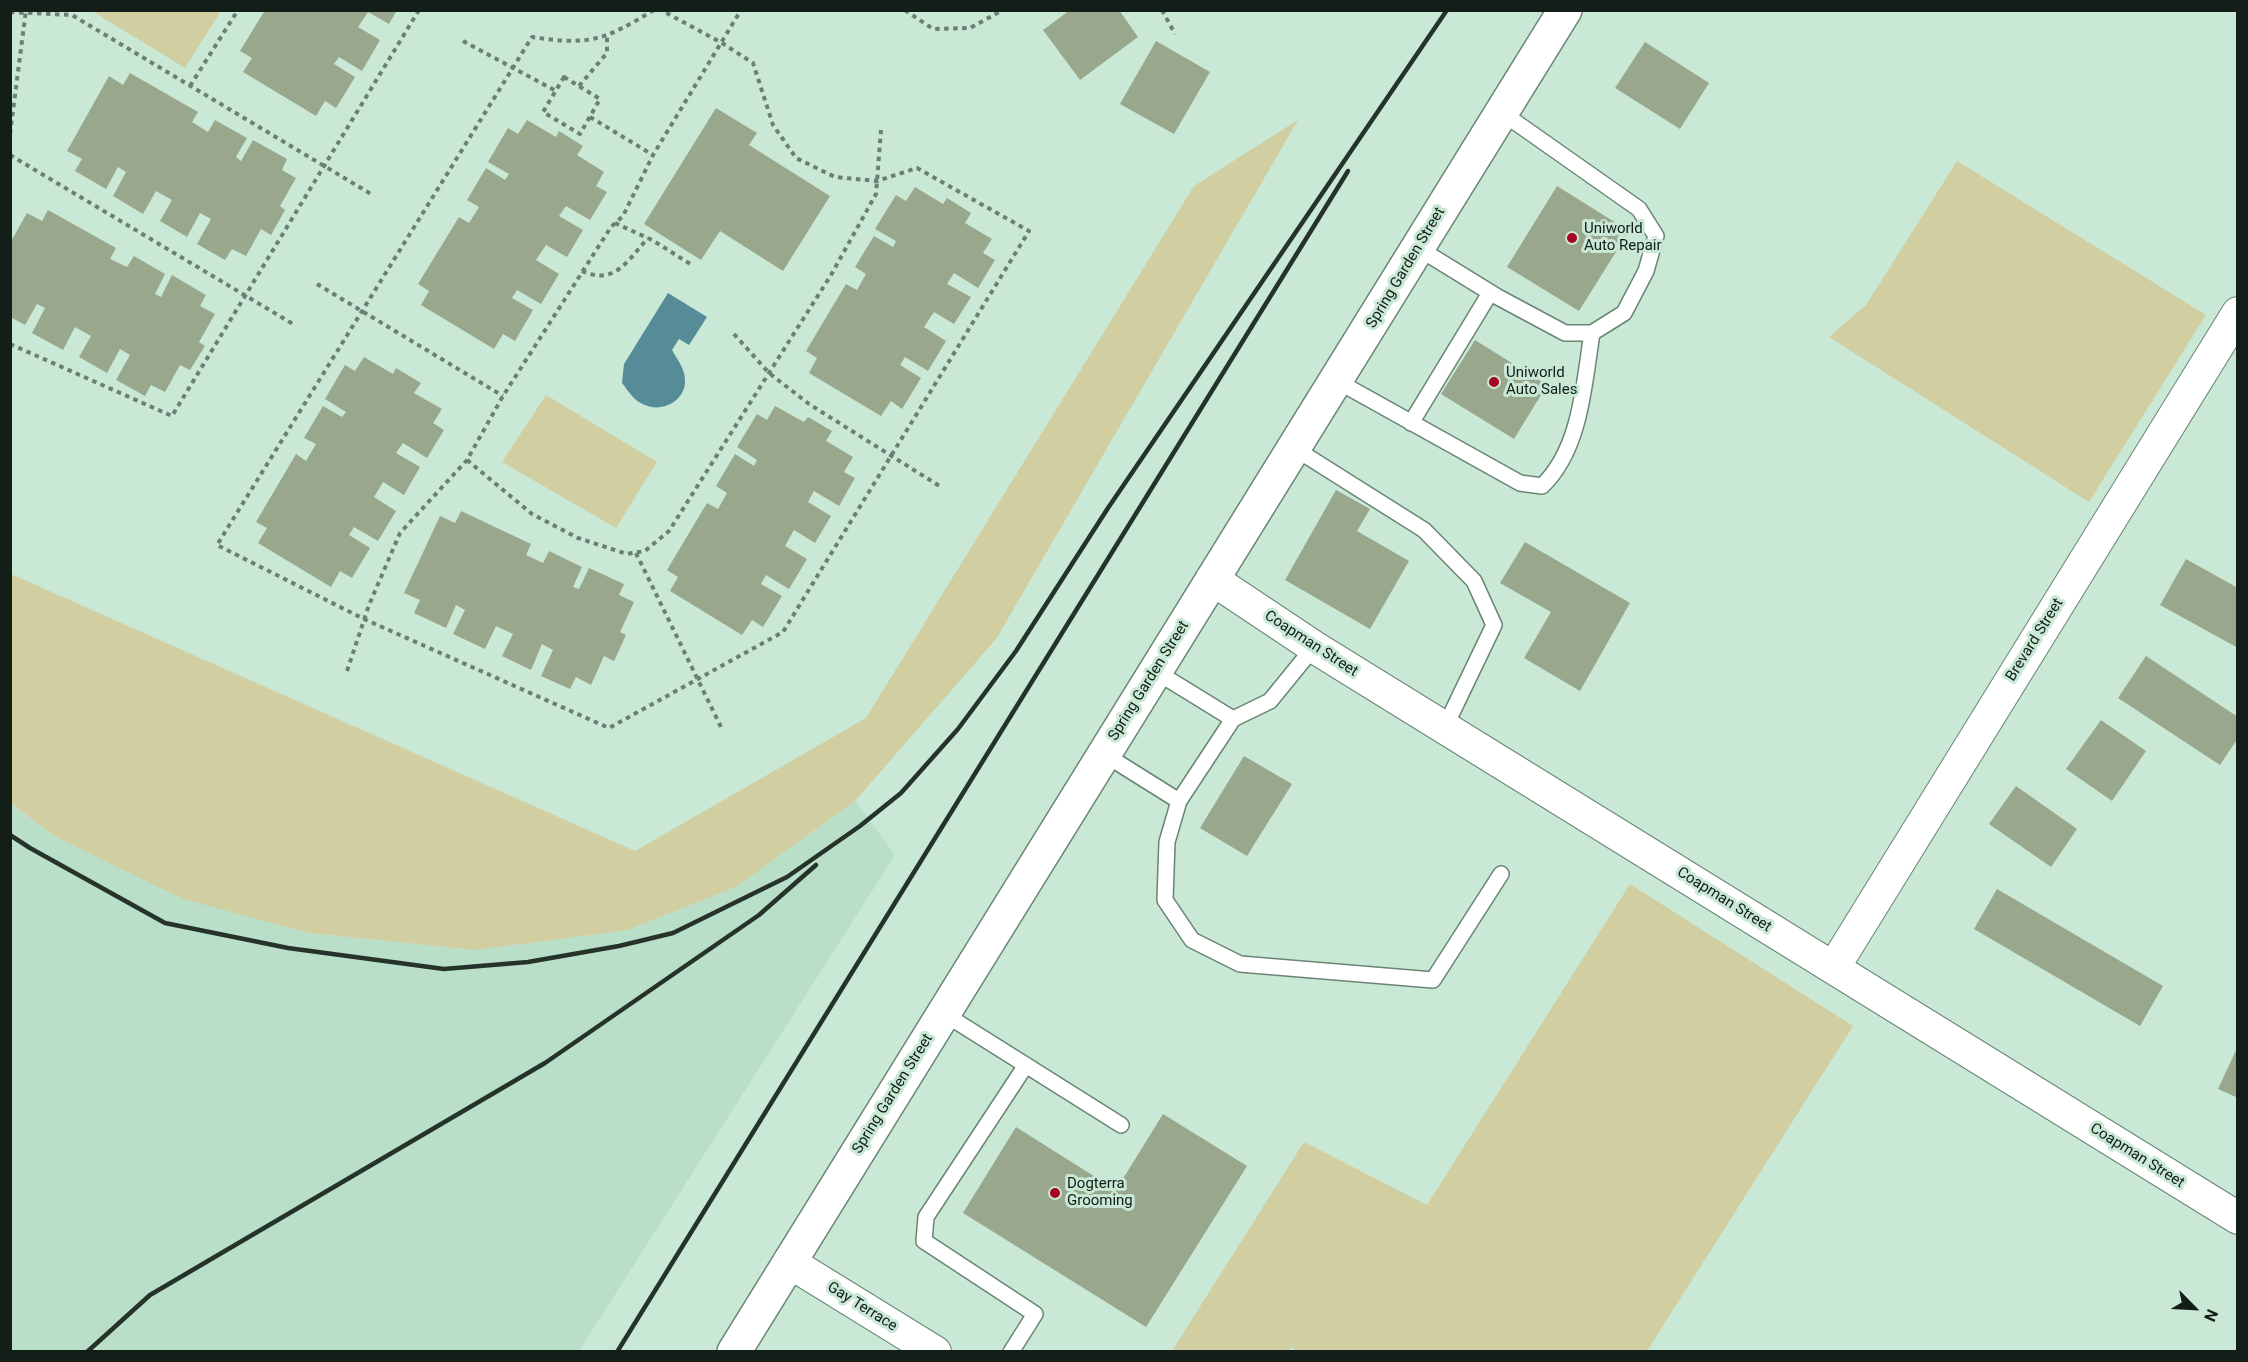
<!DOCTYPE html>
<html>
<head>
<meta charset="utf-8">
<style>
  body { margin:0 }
  #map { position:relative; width:2248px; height:1362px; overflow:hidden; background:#c9e8d5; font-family:Roboto,sans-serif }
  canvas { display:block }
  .frame { position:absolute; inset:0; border:12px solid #121e17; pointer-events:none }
  .north { position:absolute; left:2164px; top:1278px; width:60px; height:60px; -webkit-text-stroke:4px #c9e8d5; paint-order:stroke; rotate:114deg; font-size:16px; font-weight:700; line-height:24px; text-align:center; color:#121e17 }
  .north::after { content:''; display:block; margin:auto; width:21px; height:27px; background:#121e17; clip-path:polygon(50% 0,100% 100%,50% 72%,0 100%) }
</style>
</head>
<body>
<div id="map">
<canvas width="2248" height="1362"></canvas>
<div class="frame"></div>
<div class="north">N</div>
</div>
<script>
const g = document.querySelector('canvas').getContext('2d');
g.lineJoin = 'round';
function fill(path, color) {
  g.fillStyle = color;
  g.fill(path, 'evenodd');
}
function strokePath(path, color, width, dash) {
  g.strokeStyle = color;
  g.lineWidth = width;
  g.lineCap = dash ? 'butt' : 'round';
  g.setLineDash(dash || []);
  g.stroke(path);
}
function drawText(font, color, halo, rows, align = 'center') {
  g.font = font + ' Roboto,sans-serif';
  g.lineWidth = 6;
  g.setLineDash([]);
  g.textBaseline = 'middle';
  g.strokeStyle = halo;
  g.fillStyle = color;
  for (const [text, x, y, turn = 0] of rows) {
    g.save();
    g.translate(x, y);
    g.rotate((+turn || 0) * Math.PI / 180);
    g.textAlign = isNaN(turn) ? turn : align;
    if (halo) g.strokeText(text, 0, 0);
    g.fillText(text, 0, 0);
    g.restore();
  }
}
fill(new Path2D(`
  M855 801 895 855 579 1351H11L10 804 56 837 309 933 476 950 628 930 736 887Z`), '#b9dfc8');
fill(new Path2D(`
  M92 11H221L185 68Z
  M1298 120 996 639 855 801 736 887 628 930 476 950 309 933 183 899 56 837 11 804V574L635 851 866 718 1194 186Z
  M1957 161 2206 315 2089 502 1829 337 1866 305Z
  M546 395 657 462 616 528 502 462Z
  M1630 884 1853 1026 1647 1351 1298 1352 1291 1347 1288 1352 1172 1351 1304 1142 1427 1205Z`), '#d1cea1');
fill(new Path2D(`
  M668 293 707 317 689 345 679 339 672 350C677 359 685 369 685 380 686 400 663 413 645 405 634 401 629 392 622 383L624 364Z`), '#558c98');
fill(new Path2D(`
  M265 10H397L389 24 368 12 358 27 380 40 362 71 339 57 334 64 355 77 336 108 325 101 316 116 243 72 252 58 240 51Z
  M1070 10H1119L1138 37 1080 80 1043 30Z
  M1156 41 1210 72 1174 134 1120 104Z
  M1645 42 1709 83 1680 129 1615 88Z
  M130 73 198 112 192 122 208 132 215 120 247 138 236 157 241 161 253 140 287 159 282 170 296 178 280 206 285 210 271 235 261 229 246 256 232 249 225 260 197 244 211 219 200 213 187 237 160 221 172 200 156 191 143 214 113 196 126 172 118 167 106 189 75 171 82 159 67 151 109 76 123 85Z
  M716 108 757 133 749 145 830 196 783 271 720 231 701 260 644 224Z
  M527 120 556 137 559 131 583 146 577 155 604 172 596 186 607 192 590 220 566 206 559 216 583 230 567 257 546 245 536 260 559 274 541 304 517 290 512 298 533 310 515 341 503 334 494 349 421 305 429 291 418 284 459 217 469 223 479 207 467 200 486 168 505 180 509 174 488 162 508 128 518 134Z
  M1557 186 1629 231 1579 311 1507 267Z
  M915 187 943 204 947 198 971 213 965 223 992 239 983 253 995 260 978 288 954 273 947 284 971 297 954 324 934 312 924 327 946 341 928 371 905 357 900 365 921 378 902 409 891 401 881 416 809 373 817 358 806 351 846 284 857 290 866 274 855 267 874 236 893 247 896 241 875 229 896 195 906 201Z
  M48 210 116 248 110 259 127 267 134 256 165 274 155 294 161 297 172 275 206 295 200 306 215 314 199 342 205 346 190 370 180 365 165 392 151 385 145 396 116 380 130 355 120 349 107 373 79 357 91 336 75 327 63 350 32 333 45 308 37 304 25 325 10 317V243L27 213 42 221Z
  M1475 340 1547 385 1514 439 1441 394Z
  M364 357 393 374 396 368 421 383 414 393 442 409 433 423 444 430 427 458 403 443 396 453 420 467 404 495 383 482 374 497 396 511 378 541 354 527 349 535 370 548 352 578 340 571 331 587 258 543 267 528 256 522 296 454 306 461 316 444 304 438 323 406 342 417 346 412 325 399 345 365 355 371Z
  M775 406 804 422 808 417 832 431 826 441 853 457 844 472 855 478 839 506 814 491 808 502 831 516 815 543 794 530 785 546 807 559 789 589 766 575 761 584 782 596 763 627 752 620 742 635 670 591 678 577 667 570 707 503 718 509 727 493 716 486 735 454 754 466 757 460 737 447 757 414 767 420Z
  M1336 490 1370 509 1357 531 1409 561 1370 629 1285 580Z
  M461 511 531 544 526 555 543 563 549 551 582 567 573 587 579 589 589 568 624 584 619 595 634 602 620 632 626 635 614 661 604 656 591 685 576 677 570 689 541 676 553 650 542 644 531 670 502 656 513 634 496 626 485 649 453 634 465 610 456 605 446 628 414 613 420 600 404 593 440 516 455 523Z
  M1525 542 1630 603 1580 691 1524 658 1551 612 1500 583Z
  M2186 559 2238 588V648L2160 605Z
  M2146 656 2238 717V738L2220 765 2118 698Z
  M2101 720 2146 751 2112 801 2066 769Z
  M1244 756 1292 784 1247 856 1200 828Z
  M2016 786 2077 829 2051 867 1989 824Z
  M1997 889 2163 986 2140 1026 1974 929Z
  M2238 1046V1098L2218 1089Z
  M1163 1114 1247 1166 1146 1327 963 1213 1016 1127 1116 1190Z`), '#99a88d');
const service = new Path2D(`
  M1418 248 1496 296 1565 333H1592L1624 313 1646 271 1656 236 1639 209 1501 112
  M1337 381 1520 483 1542 486C1581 449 1584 383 1592 333
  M1411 423 1490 293
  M1294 448 1424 530 1474 581 1494 625 1445 727
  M1155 671 1233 719
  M1104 754 1179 801 1233 719 1270 701 1314 647
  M1179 801 1167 842 1165 900 1192 940 1240 964 1433 980 1501 874
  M943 1013 1121 1125
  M1011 1352 1035 1314 924 1241 926 1217 1026 1065`);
const minor = new Path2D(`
  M1212 579 1314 647 2238 1218
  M1834 967 2238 313
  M789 1262 935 1352`);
const secondary = new Path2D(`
  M734 1352 1565 10`);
strokePath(service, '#698574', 18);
strokePath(minor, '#698574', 34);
strokePath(secondary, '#698574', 36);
strokePath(new Path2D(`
  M654 10C604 40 591 46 532 37L217 545 364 619 609 728 783 632 1029 231 917 168 877 181 835 177 796 158 773 125 753 63 722 43 661 10
  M905 10 933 29 970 28 1003 10
  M1162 10 1175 34
  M10 12 72 15 371 194
  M463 41 556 91
  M564 77 600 99 580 134 543 112Z
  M190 86 238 10
  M579 86 607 53V36
  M590 117 653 155
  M10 134 26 10
  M10 155 293 324
  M615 223 652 240 692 265
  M582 271C615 286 628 260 648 238
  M317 284 503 396
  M734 334 769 373 809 404 941 487
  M10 344 172 416 419 10
  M467 460 532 514 578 538 627 554 645 551 669 531 831 275 876 194 881 130
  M636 553 721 727
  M347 671 369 605 400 533 467 460 503 396 611 227 623 216 653 155 741 10`), '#6b8073', 4, [4.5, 4.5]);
strokePath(service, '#fff', 15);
strokePath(minor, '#fff', 32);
strokePath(secondary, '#fff', 33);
strokePath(new Path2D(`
  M10 835 30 848 165 923 288 948 444 969 528 962 619 946 673 933 787 877 860 826 901 793 958 729 1016 651 1108 508 1447 10
  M87 1352 150 1295 545 1063 759 915 816 865
  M617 1352 1348 171`), '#25332b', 4.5);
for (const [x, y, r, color] of [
  [1572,238,6,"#a30522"],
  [1494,382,6,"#a30522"],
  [1055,1193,6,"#a30522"]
]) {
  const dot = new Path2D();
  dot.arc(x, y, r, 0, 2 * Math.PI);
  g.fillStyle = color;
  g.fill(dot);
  strokePath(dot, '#c9e8d5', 2);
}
drawText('15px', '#121e17', '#c9e8d5', [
  ["Uniworld",1584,229],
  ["Auto Repair",1584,246],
  ["Uniworld",1506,373],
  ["Auto Sales",1506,390],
  ["Dogterra",1067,1184],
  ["Grooming",1067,1201]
], 'left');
drawText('15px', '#121e17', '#c9e8d5', [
  ["Spring Garden Street",1406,268,-59],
  ["Brevard Street",2035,640,-58],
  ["Coapman Street",1311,644,33],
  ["Spring Garden Street",1149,681,-58],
  ["Coapman Street",1724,900,32],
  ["Spring Garden Street",893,1094,-58],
  ["Coapman Street",2137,1156,32],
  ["Gay Terrace",862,1307,32]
]);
</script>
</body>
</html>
